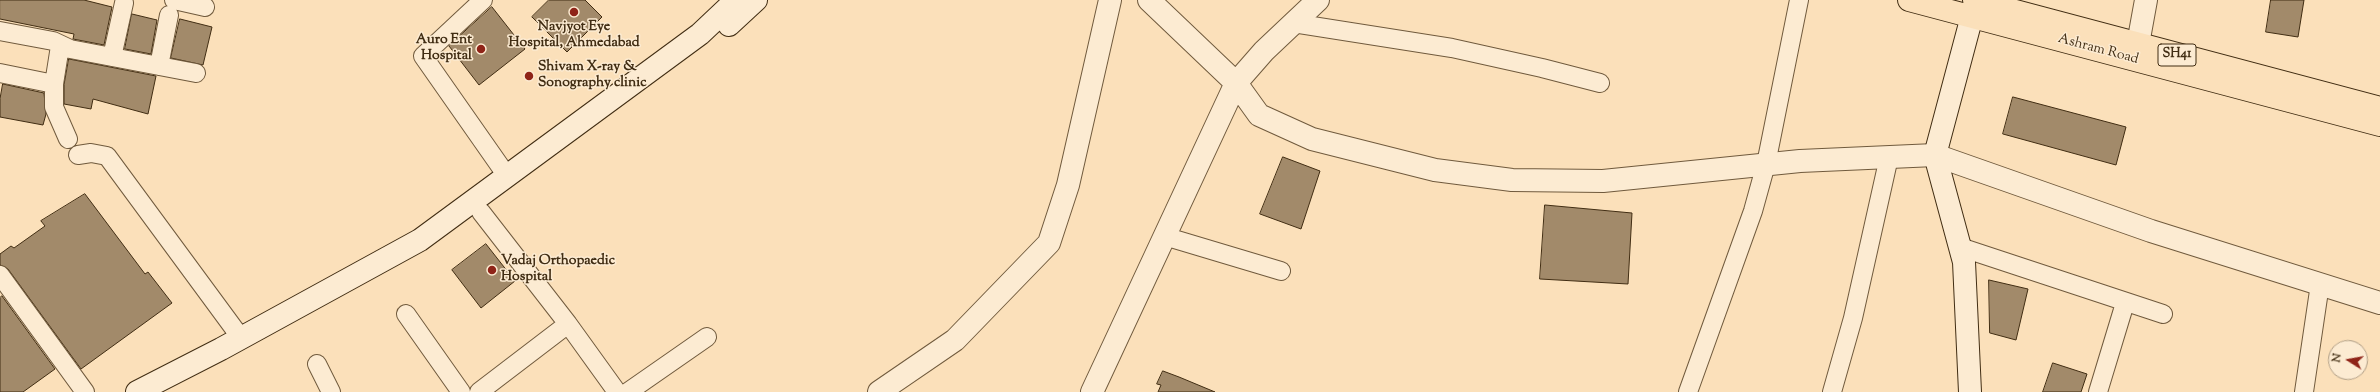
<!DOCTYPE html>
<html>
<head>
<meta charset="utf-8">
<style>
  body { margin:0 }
  #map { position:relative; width:2380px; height:392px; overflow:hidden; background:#fbe0ba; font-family:"Sorts Mill Goudy",serif }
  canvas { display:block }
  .north { position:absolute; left:2328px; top:340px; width:40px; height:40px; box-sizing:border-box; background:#fcebd2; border:1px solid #b19f86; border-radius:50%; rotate:281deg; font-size:11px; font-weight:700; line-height:16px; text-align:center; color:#412d13 }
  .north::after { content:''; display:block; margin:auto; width:14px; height:18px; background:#8f2418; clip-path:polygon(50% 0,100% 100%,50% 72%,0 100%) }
</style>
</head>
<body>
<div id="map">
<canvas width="2380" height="392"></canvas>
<div class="north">N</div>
</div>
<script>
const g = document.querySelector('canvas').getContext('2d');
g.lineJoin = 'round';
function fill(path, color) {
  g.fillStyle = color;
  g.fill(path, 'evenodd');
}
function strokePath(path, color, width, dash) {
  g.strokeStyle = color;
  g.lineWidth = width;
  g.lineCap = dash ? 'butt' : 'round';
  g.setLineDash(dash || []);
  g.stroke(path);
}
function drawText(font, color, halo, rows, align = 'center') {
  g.font = font + ' "Sorts Mill Goudy",serif';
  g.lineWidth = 3;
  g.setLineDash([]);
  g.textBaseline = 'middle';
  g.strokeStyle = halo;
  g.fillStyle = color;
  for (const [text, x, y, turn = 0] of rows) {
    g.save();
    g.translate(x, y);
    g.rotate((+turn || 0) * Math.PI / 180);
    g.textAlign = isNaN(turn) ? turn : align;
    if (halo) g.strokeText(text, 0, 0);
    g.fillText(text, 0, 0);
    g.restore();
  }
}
const building = new Path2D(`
  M0 0H84L112 7 104 45 73 39 74 34 0 19Z
  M549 0H585L602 17 567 52 532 17Z
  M2271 0H2304L2298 37 2266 32Z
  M492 7 525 49 479 85 449 46Z
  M132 14 157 20 151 54 125 49Z
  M180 19 212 27 203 65 171 58Z
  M69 59 156 76 148 114 93 99 91 109 64 104V85Z
  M3 84 44 93 46 114 43 125 0 117V99Z
  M2013 97 2126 127 2116 165 2003 134Z
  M1283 157 1320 171 1301 229 1260 214Z
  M85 194 145 274 148 272 172 303 81 369 8 269 0 265V254L11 246 14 248 45 226 41 221Z
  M1545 205 1632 213 1628 284 1540 279Z
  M486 244 515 281 481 308 452 270Z
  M1989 280 2028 289 2016 340 1990 333Z
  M2 296 55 369 23 392H0V298Z
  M2053 363 2087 374 2081 392H2043Z
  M1163 371 1179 377 1215 392H1158L1161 385 1157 384Z`);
fill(building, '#a28a6a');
strokePath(building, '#412d13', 1);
const minor = new Path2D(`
  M174 0 205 7
  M483 0 423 56 507 176
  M1293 23 1452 48 1542 68 1600 83
  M0 31 53 41 70 49 196 73
  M112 57 124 3
  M159 66 169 15
  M0 73 54 84 60 46
  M54 84V107L68 139
  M78 155 91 153 107 156 241 338
  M481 212 568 324 617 392
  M1164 236 1281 271
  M1960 247 2163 314
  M0 275 85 392
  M406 314 461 392
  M317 364 331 392
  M479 392 568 324
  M628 392 707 337
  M1688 392 1753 211 1766 164 1799 0
  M1832 392 1853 318 1889 157
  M2098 392 2125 303
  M2304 392 2320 284`);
const tertiary = new Path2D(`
  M1149 0 1236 83 1259 115 1312 139 1435 170 1512 180 1603 181 1800 161 1935 155 2151 231 2380 303
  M2138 44 2146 0
  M879 392 955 340 1049 243 1068 185 1110 0
  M1092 392 1236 83 1264 51 1318 0`);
const secondary = new Path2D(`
  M729 25 756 0
  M137 392 221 349 420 240 700 34 736 0
  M1970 392 1964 262 1935 155 1972 16`);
const primary = new Path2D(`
  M1909 0 2380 125
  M1974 0 2380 108`);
strokePath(minor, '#705a3d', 20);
strokePath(tertiary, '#705a3d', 24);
strokePath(secondary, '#412d13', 24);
strokePath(primary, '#412d13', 24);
strokePath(minor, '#fcebd2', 18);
strokePath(tertiary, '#fcebd2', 22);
strokePath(secondary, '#fcebd2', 22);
strokePath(primary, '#fbe0ba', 22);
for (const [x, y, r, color] of [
  [574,12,5,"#8f2418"],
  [481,49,5,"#8f2418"],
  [529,76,5,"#8f2418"],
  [492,270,5,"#8f2418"]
]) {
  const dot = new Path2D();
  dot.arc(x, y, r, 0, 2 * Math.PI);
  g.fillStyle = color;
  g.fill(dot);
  strokePath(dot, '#fcebd2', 1.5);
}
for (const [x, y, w] of [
  [2177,55,38]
]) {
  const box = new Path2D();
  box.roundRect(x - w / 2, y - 11, w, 22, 3);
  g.fillStyle = '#fcebd2';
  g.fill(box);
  strokePath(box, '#412d13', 1);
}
drawText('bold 13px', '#412d13', null, [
  ["SH41",2177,55]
]);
drawText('bold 14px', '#412d13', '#fcebd2', [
  ["Navjyot Eye",574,28,"center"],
  ["Hospital, Ahmedabad",574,44,"center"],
  ["Auro Ent",472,41,"right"],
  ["Hospital",472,57,"right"],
  ["Shivam X-ray &",538,68],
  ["Sonography clinic",538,84],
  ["Vadaj Orthopaedic",501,262],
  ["Hospital",501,278]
], 'left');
drawText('14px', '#412d13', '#fcebd2', [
  ["Ashram Road",2098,50,15]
]);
</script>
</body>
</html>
